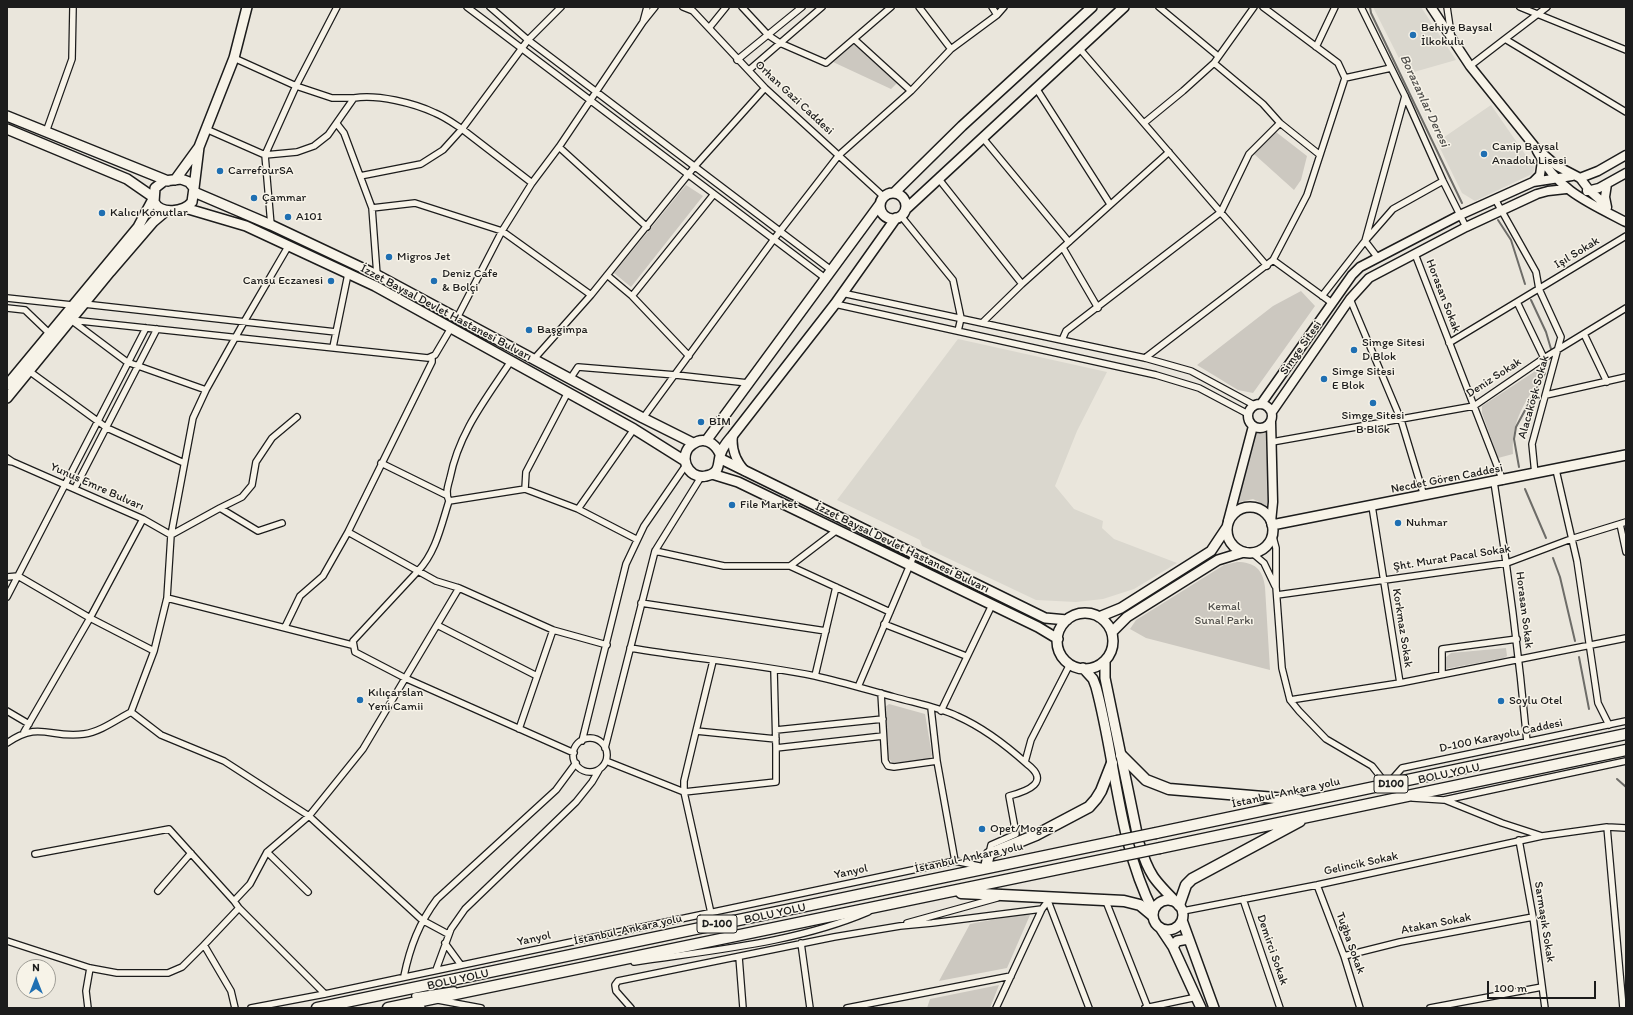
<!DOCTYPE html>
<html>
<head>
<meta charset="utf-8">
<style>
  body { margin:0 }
  #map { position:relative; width:1633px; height:1015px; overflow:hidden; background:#eae6dc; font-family:Itim,sans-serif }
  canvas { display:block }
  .frame { position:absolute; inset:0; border:8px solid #1c1c1c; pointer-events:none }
  .north { position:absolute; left:16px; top:959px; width:40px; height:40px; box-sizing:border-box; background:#f7f3e8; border:1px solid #9f9d96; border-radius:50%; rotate:0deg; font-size:11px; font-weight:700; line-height:16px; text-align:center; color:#1c1c1c }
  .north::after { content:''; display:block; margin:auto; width:14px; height:18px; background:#1f6fb2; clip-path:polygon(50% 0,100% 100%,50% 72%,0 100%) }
  .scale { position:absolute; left:1487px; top:981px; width:109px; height:18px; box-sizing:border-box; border:2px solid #1c1c1c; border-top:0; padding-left:5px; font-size:12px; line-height:14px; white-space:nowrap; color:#1c1c1c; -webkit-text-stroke:3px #f7f3e8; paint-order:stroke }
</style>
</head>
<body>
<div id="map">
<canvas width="1633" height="1015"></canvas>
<div class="frame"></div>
<div class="north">N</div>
<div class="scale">100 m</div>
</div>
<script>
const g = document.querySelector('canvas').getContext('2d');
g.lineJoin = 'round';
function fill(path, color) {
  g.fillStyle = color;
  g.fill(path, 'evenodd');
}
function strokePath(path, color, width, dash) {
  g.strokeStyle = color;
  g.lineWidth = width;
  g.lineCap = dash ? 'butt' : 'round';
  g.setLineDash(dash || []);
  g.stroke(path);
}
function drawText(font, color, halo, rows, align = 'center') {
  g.font = font + ' Itim,sans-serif';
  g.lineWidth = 3;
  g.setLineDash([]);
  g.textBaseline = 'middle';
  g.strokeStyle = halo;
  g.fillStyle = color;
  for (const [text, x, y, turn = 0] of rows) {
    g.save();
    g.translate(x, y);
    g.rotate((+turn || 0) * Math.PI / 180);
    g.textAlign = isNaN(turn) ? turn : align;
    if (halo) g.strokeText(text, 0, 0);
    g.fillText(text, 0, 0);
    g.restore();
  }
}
fill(new Path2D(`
  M1373 7H1421L1456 60 1407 74Z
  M1491 105 1534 167V170L1532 174 1475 201 1462 193 1437 142Z
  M958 339 1107 372 1077 431 1055 486 1074 509 1103 521 1102 528 1114 539 1177 563 1134 589 1103 599 1076 602 1036 600 922 546 920 540 837 500Z`), '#dad7ce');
fill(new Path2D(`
  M854 44 897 83 891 89 833 62Z
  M1276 132 1307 156 1301 180 1294 190 1254 154Z
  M686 185 703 196 631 287 614 273Z
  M1301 291 1315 306 1253 393 1238 390 1197 365 1273 306Z
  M1540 368 1543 373C1526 403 1511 418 1513 454L1498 458 1482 413V406Z
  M1256 432H1266L1269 507 1253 499 1235 503Z
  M1237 562C1254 562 1263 569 1265 587L1270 670 1146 638 1130 629 1136 620 1224 565Z
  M1506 648 1507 656 1504 658 1445 669V658L1451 653Z
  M889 704 925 714 932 755 929 759 893 763 888 758 885 707Z
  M1028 913 1030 915 1007 968 939 981 970 924Z
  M999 985 990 1008H927L930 999Z`), '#ccc8c0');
strokePath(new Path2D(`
  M1370 7 1371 13 1462 203
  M1498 220 1511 240 1525 284
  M1531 300 1546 332 1551 349
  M1519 467 1514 439 1516 427 1545 373
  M1525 489 1546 538
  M1553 558 1560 577 1575 641
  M1579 657 1589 709
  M1617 779 1626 787`), '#6d6c68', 2);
const street = new Path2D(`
  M467 7 825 278
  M490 7 528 40 831 270
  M647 7 643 22 655 7
  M683 7 693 11 688 7
  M742 7 768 35 780 43 826 63 891 7
  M919 7 951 49
  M992 7 997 15
  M1159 7 1218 56
  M1361 7 1405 96 1443 181 1466 227
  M1447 7 1451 34
  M1520 7 1626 50
  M1547 7 1505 39 1626 112
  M693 11 765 88 884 197
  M709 28 726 7
  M854 39 911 91
  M1316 47 1335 7
  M1079 48 1267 266
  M234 58 296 86 332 98H354
  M737 60 802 7
  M1214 63 1263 104 1280 123 1320 155
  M1470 66 1505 39
  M749 70 822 7
  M1345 78 1391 68
  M1036 88 1110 204
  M1144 123 1183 91 1214 63 1254 7
  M337 124 344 133 372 208 377 275
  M206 129 265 155 297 152 314 146 328 135 354 98C377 94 414 103 435 113 445 117 453 123 462 129L528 40 561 7
  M46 132 72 59 73 7
  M982 137 1069 242
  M559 147 647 227
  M360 176 421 164 443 150 462 129 532 183
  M938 178 1022 284
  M1495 199 1536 272 1539 289 1561 337 1532 444 1535 474
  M372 208 415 203 502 231 591 295
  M901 216 953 280 961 318 958 331
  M271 225 265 155 296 86 337 7
  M1063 248 1098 308
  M1415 254 1503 481
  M1378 258 1365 241 1393 209 1443 181
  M1273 260 1332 303
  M607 275 632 296 689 356
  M842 293 1145 358 1191 371 1254 405
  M632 296 714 194
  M1322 296 1365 241 1405 96
  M7 298 72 305
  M1350 299 1401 420 1424 496
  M1517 302 1544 358
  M84 304 336 332
  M835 304 1156 375 1199 388 1248 414
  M7 308 25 310 49 333
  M457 318 502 231 532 183 559 147 643 22
  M71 320 428 358 435 355 451 328
  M71 320 127 362 206 390
  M982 323 1022 284 1169 152
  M1584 334 1607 382
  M1062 340 1066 331 1221 212 1249 154 1280 123
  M1449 343 1626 236
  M333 347 348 274
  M1145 358 1273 260 1307 195 1345 78 1338 63 1263 7
  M534 359 591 295 695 166 765 88
  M29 371 107 428 184 463
  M570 379 578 367 676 375 748 383
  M568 392 526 472 525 489 578 509 634 429
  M1546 395 1626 377
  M643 418 774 239 839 155 911 91 951 49 997 15 1004 7
  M1272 442 1474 406 1544 358 1626 308
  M7 458 13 462 7 461
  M13 462 143 519 171 535 220 508 258 531 282 523
  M381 463 446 495
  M1556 470 1577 561 1598 703 1609 725
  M1494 482C1508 569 1519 655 1527 742
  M75 488 157 329
  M449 501C445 493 448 486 450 478 459 432 486 399 511 361
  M1372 506 1400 683
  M220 508 242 497 252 485 256 462 272 438 297 417
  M578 509 636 539
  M1620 524 1626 552
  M348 532 418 571C436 552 441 526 449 501L525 489
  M1272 533 1276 548V587L1282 668 1290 700 1299 711 1326 739 1372 766 1387 785 1402 768 1626 721
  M655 551 724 566H790L837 530
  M1251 552 1264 563 1275 586
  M790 566 890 612
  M7 577 18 576 90 618 154 651
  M1277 595 1507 563 1571 539 1626 522
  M7 597 146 328
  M167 598 352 645
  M641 603 826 631
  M884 624 966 656
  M437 625 537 676
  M285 627 300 596 323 576 348 532 432 362V357
  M630 648C691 658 754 664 815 676 842 682 868 690 894 697 915 703 938 707 957 716 982 727 1007 746 1027 764 1051 782 1028 791 1009 796L1016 834 991 845 989 854
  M713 661 696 731 776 739
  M774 670 776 748 883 736
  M1442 674V649L1517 639
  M815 676 836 587
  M858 687 915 553
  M881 693 885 761 888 766 894 767 937 761
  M1290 700 1400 683 1626 638
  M931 708 937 761 955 861
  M7 711 29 724
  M941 711 992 605
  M131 712 161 735 224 761 309 816 422 920 448 934
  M519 729 553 630
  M776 730 883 719
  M24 732 90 618 143 519
  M573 755a17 17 0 1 1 34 0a17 17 0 1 1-34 0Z
  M582 741 626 564 644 526 686 465
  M7 743C40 720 50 739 84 734 100 732 116 720 131 712L154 651 167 598 171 535 193 418 206 390 244 322 289 245
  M605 748 655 551 701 477
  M574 753 405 678 355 652 353 641 418 571 436 581 459 588 553 630 607 645
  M606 761 684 792V781L696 731
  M1025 762 1031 740 1070 664
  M1413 798 1444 800 1626 761
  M1445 800 1502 823 1542 836 1607 827 1626 828
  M1607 827 1623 1008
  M1519 840 1533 917 1545 1008
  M267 852 308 892
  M35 854 169 829 234 901
  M1317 885 1344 956 1360 1008
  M158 891 191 853
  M1105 899 1148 1008
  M1243 899 1280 1008
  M1048 901 1089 1008
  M239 908 234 901 250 884 267 852 309 816 363 749 459 588
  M1183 911 1317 885 1542 836
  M711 913 684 792 776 782V748
  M907 923 997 898
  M7 941 90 968 117 973H168L182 967 204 945 231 991 235 1008
  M445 943 461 965
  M801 943 810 1008
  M204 945 239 908 325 994
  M1344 956 1400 942 1533 917
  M739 957 743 1008
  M634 962C712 950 795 943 868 912
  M436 970 451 929 465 909 576 802 592 782 599 770
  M404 976C410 947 419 923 437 899L556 790 576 763
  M438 1000 481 1008
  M88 1008 86 991 90 968
  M251 1008 325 994 955 861 984 867
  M422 1008 415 996 454 990
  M631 1008 616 991 615 985 618 981 834 937 900 926 932 923 1042 909
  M847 1008 1011 976
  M996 1008 1042 909 1048 901V897
  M1145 1008 1197 997
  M1430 1008 1542 987`);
const secondary = new Path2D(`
  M1431 7 1470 66 1535 147 1557 166 1580 178 1590 191 1606 205
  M1537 151C1557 190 1589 203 1626 222
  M1580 178 1598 171 1626 155
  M1533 182 1540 175 1542 161
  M1607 184 1605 197 1607 207
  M1587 191 1599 188 1626 173
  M1248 416a12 12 0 1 1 24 0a12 12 0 1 1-24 0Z
  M1261 404 1352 275 1360 267 1460 215 1533 182 1572 176
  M1272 412 1350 299 1369 278 1466 227 1537 194 1548 191 1566 189
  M733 435C731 449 735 460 745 471
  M1228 521 1253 426
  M1271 522 1273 502 1271 422`);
const primary = new Path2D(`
  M7 116 168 181
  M7 129 127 179 153 197
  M199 147 234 58 247 7
  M181 179 189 182 194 188 192 202C184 212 161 215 154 202L155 188 164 181Z
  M175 180 199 147 194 188
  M194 192 271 225 377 275 643 418 693 443
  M894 193 962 126 1092 7
  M880 206a13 13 0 1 1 26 0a13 13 0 1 1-26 0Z
  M185 208 246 226 375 286 634 429 685 461
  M906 209 1124 7
  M7 385 138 227 153 199
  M7 398 110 272 153 222 166 211
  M706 441 880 204
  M720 454C715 443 704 436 693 444 677 454 687 480 706 476 722 473 717 462 721 453 723 446 729 440 733 435L835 304 896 218
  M721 459 1045 618 1067 620
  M712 474 738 482 1038 627 1058 639
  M1227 530a23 23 0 1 1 46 0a23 23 0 1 1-46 0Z
  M1272 525 1626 455
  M1057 641a28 28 0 1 1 56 0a28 28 0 1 1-56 0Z
  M1099 617 1121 608 1211 551 1227 527
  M1112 632 1127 617 1218 560 1244 552
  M1105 661V678L1139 843C1149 875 1154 880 1177 903
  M1083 668 1093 679 1096 687C1116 761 1118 842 1153 911
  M1153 915a15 15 0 1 1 30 0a15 15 0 1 1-30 0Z
  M1182 920 1214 1008
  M1161 929 1173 947 1201 1008
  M1173 947 1177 941 1188 939`);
const highway = new Path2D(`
  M1121 755 1146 780 1169 789 1299 800
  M1156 833 1626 734
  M1160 848 1626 750
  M986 867 989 854 1036 835 1089 807 1096 799 1101 791 1112 763
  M961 893 1124 901 1140 905 1152 915
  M1179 905 1186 885 1192 879 1300 821
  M317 1008 1117 841
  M388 1008 1121 856`);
strokePath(street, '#1c1c1c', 8);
strokePath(secondary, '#1c1c1c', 11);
strokePath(primary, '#1c1c1c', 12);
strokePath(highway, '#1c1c1c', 13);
strokePath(street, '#f7f3e8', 5.5);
strokePath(secondary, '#f7f3e8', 8);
strokePath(primary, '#f7f3e8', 9);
strokePath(highway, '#f7f3e8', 10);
const highwayBridge = new Path2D(`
  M1117 841 1156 833
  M1121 856 1160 848`);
strokePath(highwayBridge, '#1c1c1c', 13, []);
strokePath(highwayBridge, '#f7f3e8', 10);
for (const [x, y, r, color] of [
  [1413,35,4,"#1f6fb2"],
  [1484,154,4,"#1f6fb2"],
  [220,171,4,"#1f6fb2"],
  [254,198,4,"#1f6fb2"],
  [102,213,4,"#1f6fb2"],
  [288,217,4,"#1f6fb2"],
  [389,257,4,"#1f6fb2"],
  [331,281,4,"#1f6fb2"],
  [434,281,4,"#1f6fb2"],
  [529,330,4,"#1f6fb2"],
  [1354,350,4,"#1f6fb2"],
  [1324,379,4,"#1f6fb2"],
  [1373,403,4,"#1f6fb2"],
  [701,422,4,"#1f6fb2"],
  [732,505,4,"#1f6fb2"],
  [1398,523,4,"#1f6fb2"],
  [360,700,4,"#1f6fb2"],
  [1501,701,4,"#1f6fb2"],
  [982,829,4,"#1f6fb2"]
]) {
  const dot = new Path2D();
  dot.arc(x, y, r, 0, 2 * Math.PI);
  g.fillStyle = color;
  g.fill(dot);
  strokePath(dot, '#f7f3e8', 1.5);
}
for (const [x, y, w] of [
  [1391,784,34],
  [717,924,40]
]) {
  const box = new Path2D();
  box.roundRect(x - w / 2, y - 9, w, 18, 3);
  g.fillStyle = '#f7f3e8';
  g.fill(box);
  strokePath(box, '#1c1c1c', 1);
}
drawText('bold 11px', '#1c1c1c', null, [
  ["D100",1391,784],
  ["D-100",717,924]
]);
drawText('12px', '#1c1c1c', '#f7f3e8', [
  ["Behiye Baysal",1421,28],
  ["İlkokulu",1421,42],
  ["Canip Baysal",1492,147],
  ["Anadolu Lisesi",1492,161],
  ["CarrefourSA",228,171],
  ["Çammar",262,198],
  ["Kalıcı Konutlar",110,213],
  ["A101",296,217],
  ["Migros Jet",397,257],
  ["Deniz Cafe",442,274],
  ["& Bolçi",442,288],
  ["Cansu Eczanesi",323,281,"right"],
  ["Başgimpa",537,330],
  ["Simge Sitesi",1362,343],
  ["D Blok",1362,357],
  ["Simge Sitesi",1332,372],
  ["E Blok",1332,386],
  ["Simge Sitesi",1373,416,"center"],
  ["B Blok",1373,430,"center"],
  ["BİM",709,422],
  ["File Market",740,505],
  ["Nuhmar",1406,523],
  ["Kılıçarslan",368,693],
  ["Yeni Camii",368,707],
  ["Soylu Otel",1509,701],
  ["Opet/Mogaz",990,829]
], 'left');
drawText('12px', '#1c1c1c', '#f7f3e8', [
  ["Orhan Gazi Caddesi",794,98,43],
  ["Işıl Sokak",1577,253,-31],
  ["Horasan Sokak",1443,296,69],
  ["İzzet Baysal Devlet Hastanesi Bulvarı",446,313,28],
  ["Simge Sitesi",1301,348,-55],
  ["Deniz Sokak",1494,378,-33],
  ["Alacaköşk Sokak",1534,397,-74],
  ["Necdet Gören Caddesi",1447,479,-11],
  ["Yunus Emre Bulvarı",97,487,24],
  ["İzzet Baysal Devlet Hastanesi Bulvarı",902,548,26],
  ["Şht. Murat Pacal Sokak",1452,558,-9],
  ["Horasan Sokak",1524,610,83],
  ["Korkmaz Sokak",1402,628,81],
  ["D-100 Karayolu Caddesi",1501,736,-12],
  ["BOLU YOLU",1449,774,-12],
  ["İstanbul-Ankara yolu",1286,793,-12],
  ["İstanbul-Ankara yolu",969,858,-12],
  ["Gelincik Sokak",1361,864,-12],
  ["Yanyol",851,872,-12],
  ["BOLU YOLU",775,914,-12],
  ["Sarmaşık Sokak",1544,922,81],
  ["Atakan Sokak",1436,924,-11],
  ["İstanbul-Ankara yolu",628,930,-12],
  ["Yanyol",534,939,-12],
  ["Tuğba Sokak",1350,943,70],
  ["Demirci Sokak",1272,950,71],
  ["BOLU YOLU",458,980,-12]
]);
drawText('12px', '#51504d', '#f7f3e8', [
  ["Kemal",1224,607],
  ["Sunal Parkı",1224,621]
]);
drawText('italic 13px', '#52514e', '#f7f3e8', [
  ["Borazanlar Deresi",1424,101,65]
]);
</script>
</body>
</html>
